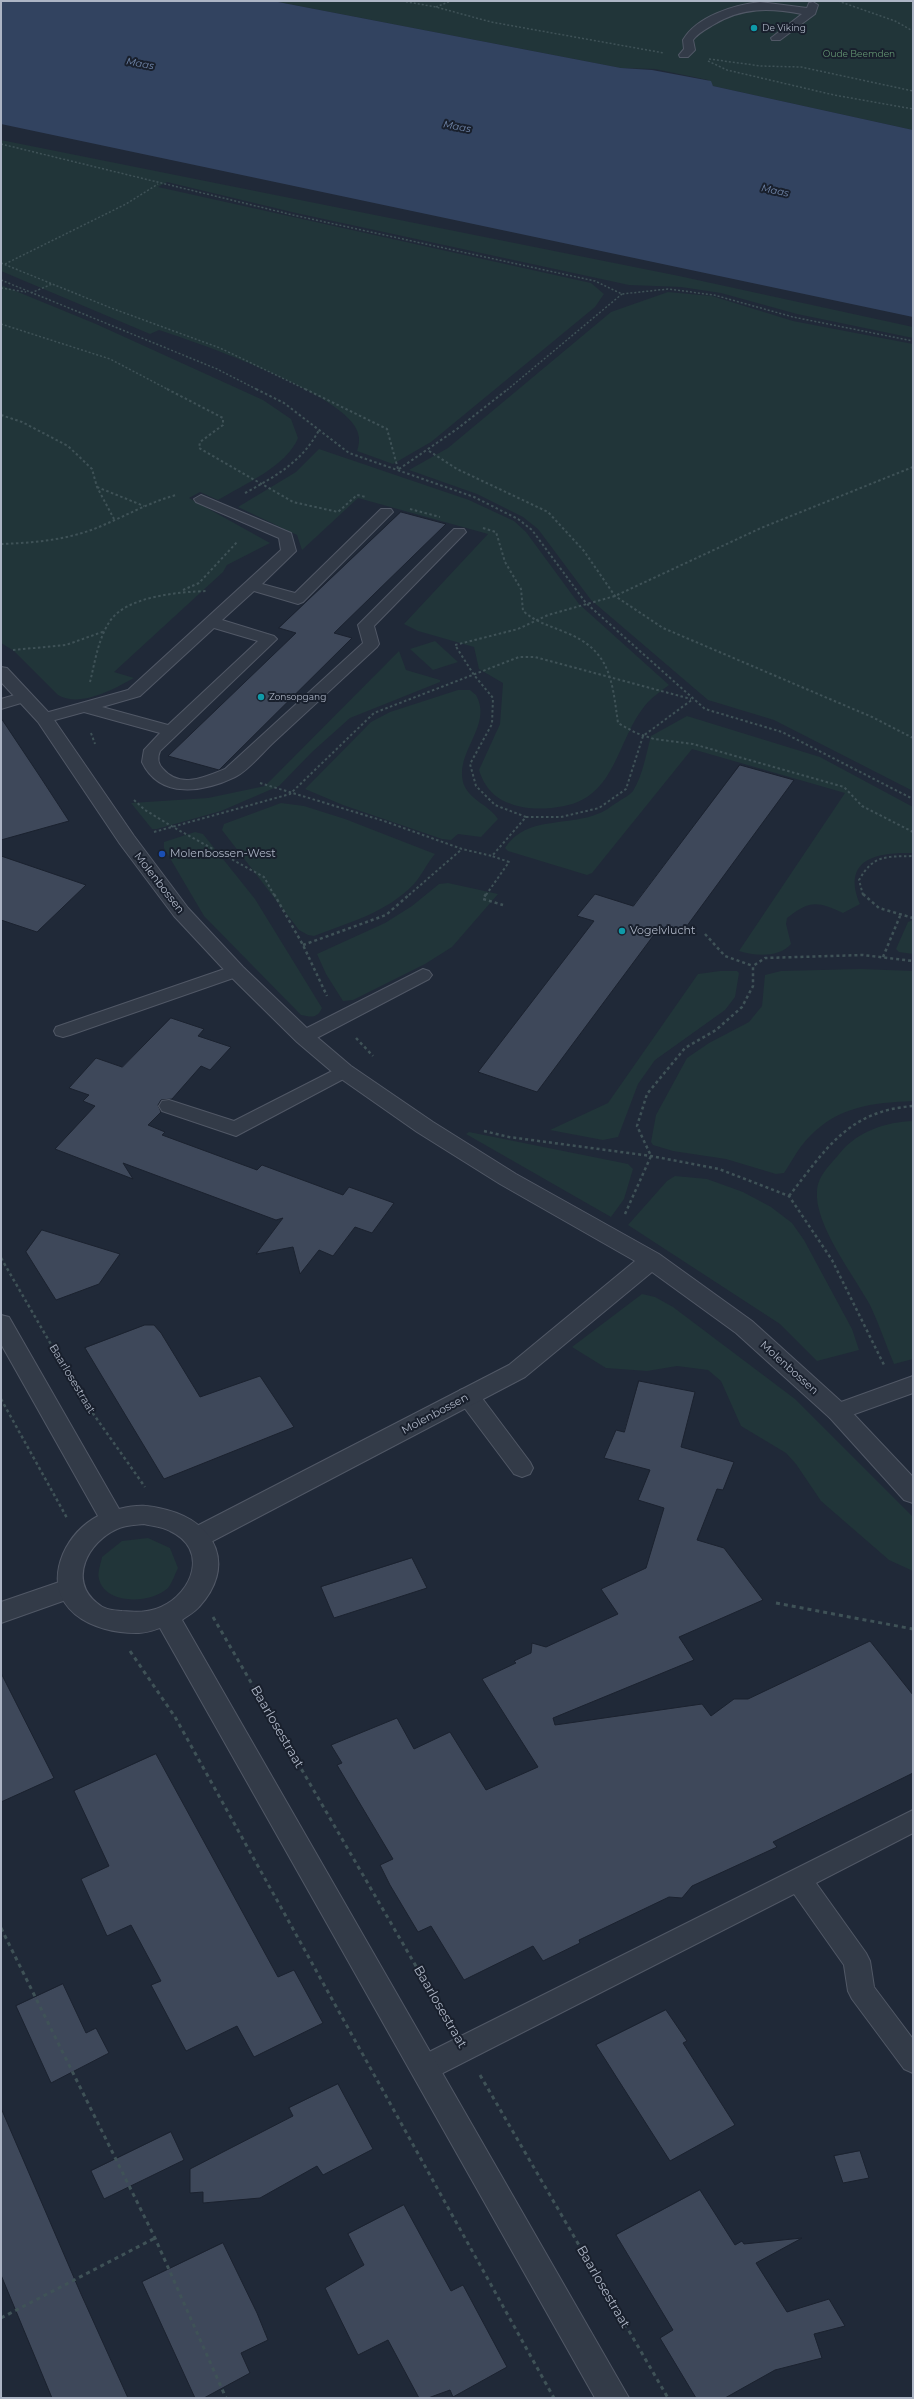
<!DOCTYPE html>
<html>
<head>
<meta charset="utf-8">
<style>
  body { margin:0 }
  #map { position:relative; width:914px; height:2399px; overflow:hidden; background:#202938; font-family:Montserrat,sans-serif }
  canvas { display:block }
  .frame { position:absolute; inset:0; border:2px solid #adb5c5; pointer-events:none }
</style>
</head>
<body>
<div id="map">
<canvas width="914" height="2399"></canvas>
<div class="frame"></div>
</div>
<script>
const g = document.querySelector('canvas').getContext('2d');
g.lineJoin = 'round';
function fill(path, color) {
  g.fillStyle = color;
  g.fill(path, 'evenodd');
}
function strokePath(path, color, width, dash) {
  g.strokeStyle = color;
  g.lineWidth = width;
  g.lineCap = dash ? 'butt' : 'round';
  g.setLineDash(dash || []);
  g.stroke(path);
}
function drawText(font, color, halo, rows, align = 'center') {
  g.font = font + ' Montserrat,sans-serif';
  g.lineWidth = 4;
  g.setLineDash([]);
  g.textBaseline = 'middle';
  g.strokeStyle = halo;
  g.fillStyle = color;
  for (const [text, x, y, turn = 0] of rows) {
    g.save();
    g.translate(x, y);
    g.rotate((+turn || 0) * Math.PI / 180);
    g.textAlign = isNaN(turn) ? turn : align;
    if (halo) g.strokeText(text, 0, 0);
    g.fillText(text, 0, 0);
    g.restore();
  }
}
fill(new Path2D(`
  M273 1H913V130L713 86 708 80 655 69 621 68Z
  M1 140 679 276 913 327V338L797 314 721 293 681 287 629 285 296 213 167 182 158 187 591 283 604 294 595 307 431 442 393 464 357 451C359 445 360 439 358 433 349 395 196 342 159 330L150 334 1 271Z
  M1 285 96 324 263 400 291 419 298 438C287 466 243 485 218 500L200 492 189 498 270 543 227 565 223 572 114 672 134 678C114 689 80 708 58 695L14 651 1 643Z
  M668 292 712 296 793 321 913 344V791L774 720 708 700 591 600 538 529 523 517 477 494 409 470 448 448 611 312Z
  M319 449 469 500 514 521 526 532 579 604 669 685C662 690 654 696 648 702 615 739 618 800 558 807 547 809 533 809 522 807 499 802 486 792 479 770L500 724 503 683 479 669 474 647 418 631 404 624 488 534 358 498 302 550 297 535 238 507 296 472Z
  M435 641 458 662 433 670 410 649Z
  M399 651 406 670 440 680V682L350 718 312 752 279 786 221 811 157 829H152L131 803 208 798 265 786Z
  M458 690H470L476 695C494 727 451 754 465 787 472 801 490 806 498 819L481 837 458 834 451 840 442 839 343 805 305 789 371 722 390 712Z
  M687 716 820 757 913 807V853C877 852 841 859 860 904L843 913C817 901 810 900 787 918L786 924 791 944C779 958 755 956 739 951L845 793 692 749 592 873 587 875 508 851 505 848C526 815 569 827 600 813 606 811 612 805 618 802 622 799 630 795 633 791 643 775 646 754 651 736Z
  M281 803 304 806 345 819 435 854C427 863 422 875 414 884 386 913 350 922 314 936L308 935 299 930 222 830 224 824Z
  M195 832 203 834 255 899 322 1008C317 1019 311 1017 301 1015L204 916 164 848V842Z
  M448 883 498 894 452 947 425 964 353 1000 343 1001 326 974 317 954 385 923 412 906 439 884Z
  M913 920V954L899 952 896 949 908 922Z
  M860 969 913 971V1101C872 1103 839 1106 809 1137 799 1147 792 1161 784 1173L776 1174 726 1159 673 1151 653 1145 651 1142 656 1115 687 1058 709 1043 749 1022 762 1006 765 975 781 971Z
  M720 971H737L739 973 735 997 725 1010 655 1060 638 1084 618 1137 603 1140 550 1130 608 1103 698 974Z
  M913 1121V1359L894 1364C886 1345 879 1324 870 1305 854 1276 814 1224 817 1191 818 1175 831 1164 840 1153 858 1131 886 1122 913 1121Z
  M469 1132 628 1164 633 1169 624 1199 611 1217 466 1134Z
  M675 1176 707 1179 743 1192 771 1207 792 1223 804 1240 852 1329 859 1350 817 1361 780 1324 628 1225 667 1181Z
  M642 1294 655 1297 673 1307 795 1399 913 1517V1571L889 1560 821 1501 796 1464 786 1453 741 1426 721 1381 708 1370 677 1366 647 1371 606 1368 572 1347Z
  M148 1538 170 1548 178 1568C175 1574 172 1583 168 1588 151 1604 105 1605 99 1579 97 1573 101 1563 102 1557L122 1541Z`), '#213539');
fill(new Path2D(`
  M1 1H273L621 68 652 70 711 81 713 86 913 130V317L1 124Z`), '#324360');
const building = new Path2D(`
  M401 512 446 524 334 633 352 638 219 770 168 756 296 633 279 628Z
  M1 718 39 775 69 821 1 840Z
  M740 765 794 780 681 934 659 928 537 1092 478 1072 594 921 577 916 595 894 633 906Z
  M1 856 86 885 37 932 1 920Z
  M171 1018 204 1029 198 1036 231 1047 210 1070 201 1066 172 1099 161 1100 158 1105 161 1112 148 1125 165 1132 162 1135 257 1170 262 1165 343 1195 349 1187 394 1203 372 1233 355 1227 333 1256 319 1250 300 1274 293 1247 256 1254 283 1218 276 1220 123 1163 133 1179 55 1149 95 1106 83 1101 89 1095 69 1088 96 1058 122 1067Z
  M42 1230 120 1254 99 1284 56 1300 26 1252Z
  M145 1325H154L161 1333 200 1397 260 1376 294 1427 164 1479 85 1348Z
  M639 1381 695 1392 681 1447 734 1462 723 1490 717 1489 697 1540 724 1548 763 1600 679 1637 694 1660 553 1718 555 1725 702 1704 711 1716 734 1699H748L870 1641 913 1695V1773L773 1842 777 1847 692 1886 682 1898 669 1897 579 1940 580 1943 543 1961 533 1946 464 1980 431 1926 418 1932 390 1885 380 1865 393 1859 337 1765 342 1763 331 1745 397 1718 414 1749 450 1732 486 1790 538 1767 482 1679 516 1663 514 1661 531 1653 532 1643 546 1647 618 1614 601 1589 646 1568 664 1508 638 1500 650 1470 604 1458 616 1430 624 1432Z
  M412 1558 427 1588 334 1618 321 1587Z
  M1 1673 54 1778 1 1802Z
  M156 1754 278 1977 294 1970 323 2023 254 2057 237 2026 186 2051 151 1985 161 1981 131 1925 107 1936 81 1879 109 1866 74 1791Z
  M63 1984 86 2033 96 2028 109 2053 51 2083 16 2006Z
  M666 2010 687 2041 683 2043 735 2125 670 2161 596 2045Z
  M338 2084 373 2149 323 2175 317 2166 260 2198 203 2203V2192L190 2193V2169L293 2116 289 2108Z
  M1 2108 81 2294 128 2398H52L1 2275Z
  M171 2132 184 2160 104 2199 91 2171Z
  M860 2151 869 2178 843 2183 834 2156Z
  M700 2190 735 2245 742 2241 744 2244 802 2238 756 2263 787 2312 829 2299 845 2326 814 2334 822 2358 775 2370 725 2398H696L660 2338 673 2330 616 2235Z
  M404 2205 451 2291 463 2285 507 2367 453 2397 450 2390 428 2398H419L388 2340 358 2355 325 2288 364 2265 348 2234Z
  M223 2243 257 2313 268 2340 241 2353 250 2373 204 2398H195L142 2282Z`);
fill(building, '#3e485a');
strokePath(building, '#1b222f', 1);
const service = new Path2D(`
  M760 2 807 8 809 3 813 2 818 5 815 14 780 40H772L771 38 802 14C770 8 742 7 713 25 706 29 698 33 693 40L695 50 688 57H680L679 55 684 49 683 40C697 16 734 5 760 2Z
  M201 495 291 533 296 551 262 584 295 593 381 509H391L393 512 303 602 298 604 254 591 222 620 274 636 277 639 160 751C157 758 158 764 163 769 180 789 205 777 225 769L363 643 358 625 454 529H464L466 532 374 626 379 644 377 647C342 679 308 711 274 742 262 753 249 770 235 777 204 792 160 800 142 762L144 750 160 733 84 712 44 723 38 721 36 718 38 715 128 690 281 550 279 538 196 502 194 499ZM214 628 258 641 168 725 102 707 140 696Z
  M25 692 31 694 33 697 31 700 1 709V699Z
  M236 965 242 967 245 971 242 975 70 1035 63 1037 56 1035 54 1031 56 1027Z
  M423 969 429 971 432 975 429 979 311 1041 304 1043 297 1041 295 1037 297 1033Z
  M344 1065 351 1067 353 1071 351 1075 236 1136 162 1111 159 1106 162 1101 169 1100 234 1121Z
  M913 1376V1393L838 1420 830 1418 827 1412 830 1406Z
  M468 1388 476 1390 530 1462 533 1468 530 1474 522 1477 514 1474 460 1402 457 1396 460 1390Z
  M913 1810V1833L816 1883 866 1953 870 1961 874 1987 913 2039V2073L904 2069 852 1999 848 1991 844 1965 794 1894 435 2077 425 2081 415 2077 412 2068 415 2059Z`);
const minor = new Path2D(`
  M1 667 7 668 50 714 134 836 188 908 243 967 311 1032 351 1066 433 1122 516 1174 659 1254 752 1321 846 1406 913 1477V1503L904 1500 830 1418 736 1333 652 1272 525 1377 207 1544 198 1547 189 1544 186 1537 189 1530 509 1365 635 1261 500 1184 417 1132 337 1076 297 1042 229 975 174 916 120 844 38 722 1 682Z
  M71 1578 80 1581 84 1588 80 1595 1 1623V1602Z`);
const tertiary = new Path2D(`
  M1 1315 9 1317 119 1509C139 1504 148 1505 167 1510 217 1523 236 1567 199 1607 195 1612 187 1616 182 1620L629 2398H595L160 1628C154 1630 146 1633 139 1633 92 1634 41 1608 63 1554 70 1538 83 1524 98 1516L1 1344ZM144 1524C152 1526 163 1527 170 1531 209 1549 193 1593 161 1607 148 1613 135 1612 122 1611 113 1610 104 1610 97 1603 68 1580 88 1542 117 1529 125 1525 135 1525 144 1524Z`);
strokePath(service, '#515866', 2);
strokePath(minor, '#515866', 2);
strokePath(tertiary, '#515866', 2);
strokePath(new Path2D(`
  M402 1 436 7 491 22 664 53
  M838 1 895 21 913 31
  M436 7 451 1
  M709 59 761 66 801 67 913 91
  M708 61 727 70 834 95 913 109
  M1 144 293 215 595 281 622 294 668 289 714 295 793 317 913 341
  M1 263 111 308 220 348 307 390
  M5 264 126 204 158 184
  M1 280 217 369 258 390
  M1 288 26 292
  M31 293 52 284
  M1 324 110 359 169 390
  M507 390 622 294`), '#3f5257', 1.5, [2, 2]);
strokePath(new Path2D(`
  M167 389 223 418V425L200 442 199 448 293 502 338 512 357 495 366 497
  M256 389 284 403 349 453 474 497 518 519 532 530 586 603 705 709 782 732 913 799
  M305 389 387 429 398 469
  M1 415 22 422 68 446 92 469 97 487 114 519
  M429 451 457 469 548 512 584 551 615 596 663 628 872 717 913 738
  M399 469 457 429 508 389
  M97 487 144 506
  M245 493C276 476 302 462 319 430
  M410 509 440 517
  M483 528 496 532 505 562 521 589 523 611C537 623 551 626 567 633 611 651 612 681 618 723L636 733 654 739 693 744 844 787 862 806 913 832
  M1 544C32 543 65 540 94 529 122 518 147 503 176 495
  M183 590 199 583 238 541
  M13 650 66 645 105 631
  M90 682C95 662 98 639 110 621 127 596 179 592 207 591
  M91 733 95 744
  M260 783 384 821 462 849 492 856
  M134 800 145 810 173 827 264 877 274 895
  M526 817H561L599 808 626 789 643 736 693 699
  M154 832 290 794 374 713 519 657H535L691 699
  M409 895 462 849
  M486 895 509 862 492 856 526 817 495 805 476 786 470 764 492 724 493 698 474 675 455 645 518 629 548 615 615 596 761 528 913 467
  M863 895 859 880C874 854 886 857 913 856`), '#3f5257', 2, [2.5, 2.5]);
strokePath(new Path2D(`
  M274 894 303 945 327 996
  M486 894 483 899 503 905
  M863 894 879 908 913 918
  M705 934 725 956 753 966
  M303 945 386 915 410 894
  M883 957 900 916
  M356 1038 373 1056
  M484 1131 509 1137 651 1156 719 1169 789 1196 832 1260 885 1367
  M789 1196C826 1149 848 1111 913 1106
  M625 1214 651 1156 637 1126 647 1094 685 1048 716 1030 742 1007 753 986V966L765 958 863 955 913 961
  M1 1258 82 1398 145 1487
  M1 1399 67 1518`), '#3f5257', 2.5, [3, 3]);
strokePath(new Path2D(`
  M776 1603 913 1629
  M213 1617 449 2023
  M130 1651 175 1717 554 2398
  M1 1928 155 2238 226 2398
  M480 2075 668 2398
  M1 2318 155 2238`), '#3f5257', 3, [4, 4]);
fill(service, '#333b48');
fill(minor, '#333b48');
fill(tertiary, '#333b48');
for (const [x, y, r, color] of [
  [754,28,4,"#0f9aa8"],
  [261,697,4,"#0f9aa8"],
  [162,854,4,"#1a4fb4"],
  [622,931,4,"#0f9aa8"]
]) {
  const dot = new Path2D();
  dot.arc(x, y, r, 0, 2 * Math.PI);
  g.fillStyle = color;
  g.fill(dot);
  strokePath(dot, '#19202d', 1.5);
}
drawText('9px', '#adb5c5', '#19202d', [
  ["De Viking",762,28],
  ["Zonsopgang",269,697]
], 'left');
drawText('9px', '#649672', '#19202d', [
  ["Oude Beemden",859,54]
]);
drawText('italic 10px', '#748aaf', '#19202d', [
  ["Maas",140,64,11],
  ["Maas",457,127,11],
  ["Maas",775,191,12]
]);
drawText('11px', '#adb5c5', '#19202d', [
  ["Molenbossen-West",170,854],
  ["Vogelvlucht",630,931]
], 'left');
drawText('11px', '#adb5c5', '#19202d', [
  ["Molenbossen",159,883,52],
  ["Molenbossen",789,1368,42],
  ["Baarlosestraat",72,1379,59],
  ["Molenbossen",435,1414,-28]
]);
drawText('13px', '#adb5c5', '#19202d', [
  ["Baarlosestraat",277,1727,60],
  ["Baarlosestraat",440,2007,60],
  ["Baarlosestraat",603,2287,60]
]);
</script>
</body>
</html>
